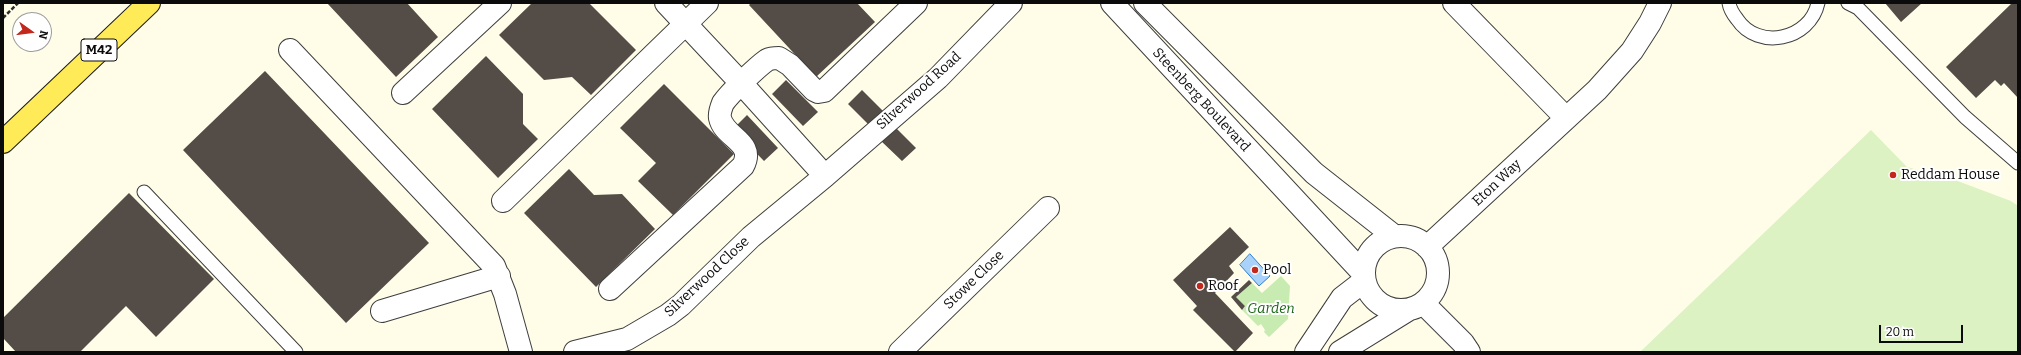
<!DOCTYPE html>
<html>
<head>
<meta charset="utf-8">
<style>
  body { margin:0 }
  #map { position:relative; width:2021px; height:355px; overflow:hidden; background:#fffde8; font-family:Bitter,serif }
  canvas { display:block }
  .frame { position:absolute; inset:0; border:4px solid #0b0b0b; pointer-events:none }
  .north { position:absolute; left:12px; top:12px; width:40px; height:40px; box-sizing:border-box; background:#fff; border:1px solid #9d9d9d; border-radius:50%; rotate:104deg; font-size:11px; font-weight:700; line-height:16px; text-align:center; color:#0b0b0b }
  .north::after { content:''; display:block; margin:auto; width:14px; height:18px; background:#c2281b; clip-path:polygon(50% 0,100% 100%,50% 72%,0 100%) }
  .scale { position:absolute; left:1879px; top:325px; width:84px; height:18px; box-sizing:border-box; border:2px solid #0b0b0b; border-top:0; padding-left:5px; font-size:12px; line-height:14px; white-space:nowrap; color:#0b0b0b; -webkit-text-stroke:3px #fff; paint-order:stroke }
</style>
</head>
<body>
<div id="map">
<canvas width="2021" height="355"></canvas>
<div class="frame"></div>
<div class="north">N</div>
<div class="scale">20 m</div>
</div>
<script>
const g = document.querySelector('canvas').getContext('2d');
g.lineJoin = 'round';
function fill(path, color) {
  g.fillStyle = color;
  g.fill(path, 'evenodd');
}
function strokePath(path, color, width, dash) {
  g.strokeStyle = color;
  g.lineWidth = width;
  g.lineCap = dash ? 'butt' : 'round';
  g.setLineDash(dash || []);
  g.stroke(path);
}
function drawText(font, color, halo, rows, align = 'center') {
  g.font = font + ' Bitter,serif';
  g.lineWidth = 4;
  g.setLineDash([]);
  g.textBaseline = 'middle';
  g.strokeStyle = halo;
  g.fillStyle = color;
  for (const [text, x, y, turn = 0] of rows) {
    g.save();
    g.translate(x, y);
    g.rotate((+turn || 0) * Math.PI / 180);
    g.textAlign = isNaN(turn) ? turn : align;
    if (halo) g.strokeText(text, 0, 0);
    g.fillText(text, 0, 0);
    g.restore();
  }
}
fill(new Path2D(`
  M1281 276 1290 286 1288 319 1269 337 1264 332 1265 330 1261 324 1258 326 1242 310 1245 306 1236 297 1252 283 1262 293Z`), '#c7ebb0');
fill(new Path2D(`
  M1871 130 1907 167 1955 180 2011 201 2018 206V352H1640Z`), '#dcf2c3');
const water = new Path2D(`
  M1250 254 1270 276 1259 286 1240 265Z`);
fill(water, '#a9d2fa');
strokePath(water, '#2c7dd6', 1);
fill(new Path2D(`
  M327 3H407L438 37 396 77Z
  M532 3H589L636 50 591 95 572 77 544 80 499 35Z
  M751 3H857L875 22 816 77 749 5Z
  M1885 3H1922L1901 22Z
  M2012 3H2018V98L2004 83 2001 86 1995 80 1976 98 1946 67Z
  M486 56 523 94V124L538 139 498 178 432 109Z
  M265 71 429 243 346 323 183 150Z
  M786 80 818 112 803 126 772 94Z
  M664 84 734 154 673 215 638 181 656 163 620 128Z
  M862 90 884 112 870 126 848 104Z
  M747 115 778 148 764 161 733 129Z
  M894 126 916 148 902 161 880 140Z
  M569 169 594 195 622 194 655 229 596 287 524 213Z
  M129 193 214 279 156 337 126 306 80 352H16L3 338V318Z
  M1230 227 1249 247 1229 266 1234 273 1215 293 1253 333 1235 352 1193 310 1197 306 1173 280Z
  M1249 280 1252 283 1236 297 1245 306 1242 310 1231 297Z`), '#544d47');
const service = new Path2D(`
  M1729 3C1730 10 1733 14 1737 19 1758 51 1810 40 1818 3
  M1848 3 1858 8 1965 117 2018 163
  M144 192 296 352`);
const minor = new Path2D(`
  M666 3 742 84 825 176
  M1112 3 1363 273
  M1145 3 1314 173 1394 236
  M1454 3 1565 117
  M290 50 494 266 505 294 521 352
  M403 93 500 3
  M503 201 707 3
  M1364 273a37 37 0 1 1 74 0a37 37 0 1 1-74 0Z
  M1427 247 1597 90 1632 51 1650 23 1660 3
  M610 289 743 166C756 142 724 138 720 118 719 113 721 108 723 103 730 93 757 67 767 60 771 58 775 58 779 58L790 65 814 90 818 92 824 91 916 3
  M1423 303 1463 343 1469 352
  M382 311 499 276
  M575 352 627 339 668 315 681 305 751 237 825 176 938 78 1011 3
  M900 352 1048 208
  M1306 352 1342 298 1364 281
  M1340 352 1408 310`);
const primary = new Path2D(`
  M3 142 149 3`);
strokePath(service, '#3e3e3e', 15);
strokePath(minor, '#3e3e3e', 24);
strokePath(primary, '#1c1c1c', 24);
strokePath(new Path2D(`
  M3 18 18 3`), '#2d2d2d', 2.5, [4, 2]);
strokePath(service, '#fff', 13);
strokePath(minor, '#fff', 22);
strokePath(primary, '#ffeb58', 22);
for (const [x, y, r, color] of [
  [1893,175,4,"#c2281b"],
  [1255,270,4,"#c2281b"],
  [1200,286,4,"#c2281b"]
]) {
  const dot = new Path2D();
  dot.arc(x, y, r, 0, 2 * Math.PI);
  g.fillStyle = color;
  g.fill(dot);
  strokePath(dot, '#fff', 1.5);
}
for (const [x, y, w] of [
  [99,50,36]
]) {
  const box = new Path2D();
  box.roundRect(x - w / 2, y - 11, w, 22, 3);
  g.fillStyle = '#fff';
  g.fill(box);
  strokePath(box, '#0b0b0b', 1);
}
drawText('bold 13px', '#0b0b0b', null, [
  ["M42",99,50]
]);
drawText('14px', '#0b0b0b', '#fff', [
  ["Silverwood Road",919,91,-42],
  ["Steenberg Boulevard",1201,100,47],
  ["Eton Way",1497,183,-43],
  ["Silverwood Close",707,277,-43],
  ["Stowe Close",974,280,-44]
]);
drawText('14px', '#0b0b0b', '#fff', [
  ["Reddam House",1901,175],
  ["Pool",1263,270],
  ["Roof",1208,286]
], 'left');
drawText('italic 14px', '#1e6518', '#fff', [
  ["Garden",1271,309]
]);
</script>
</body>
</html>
